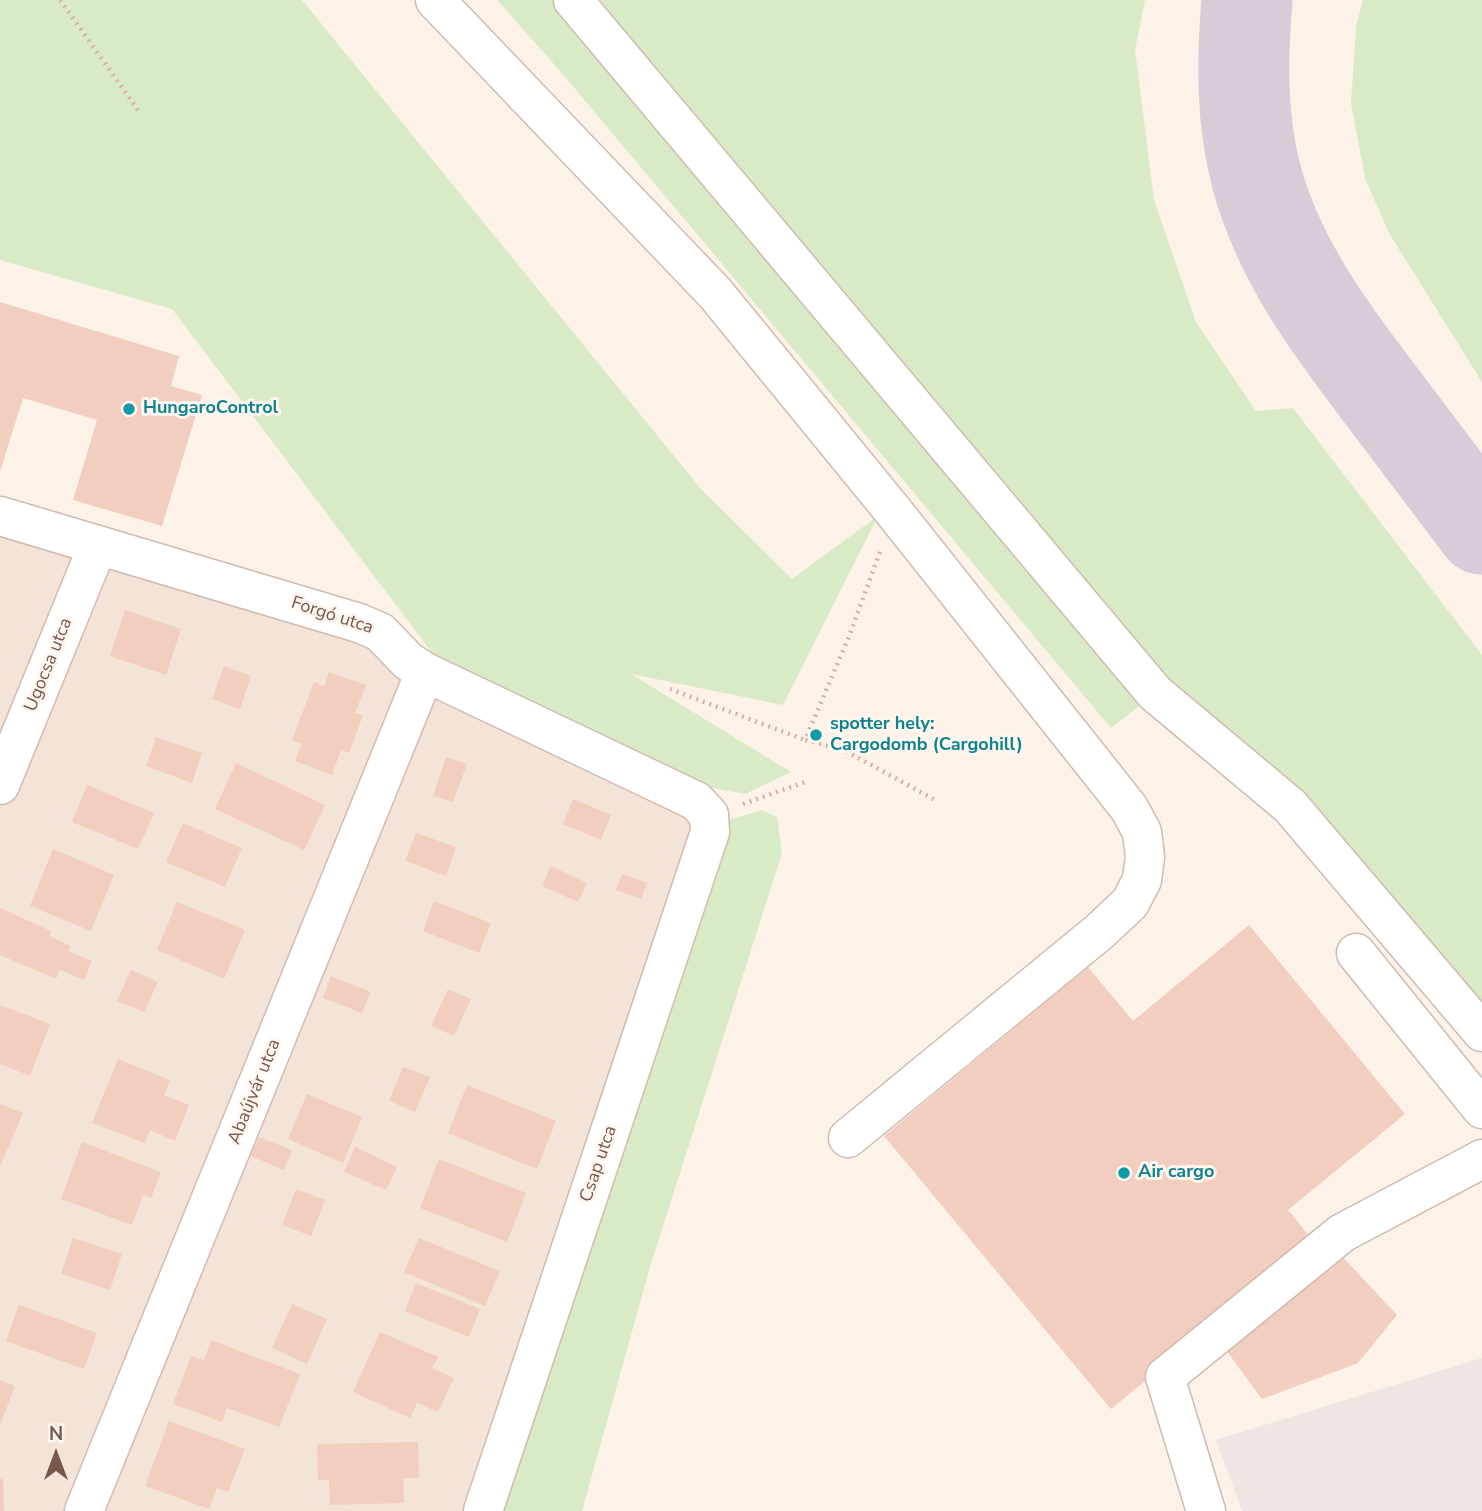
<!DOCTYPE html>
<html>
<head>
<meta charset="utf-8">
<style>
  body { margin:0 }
  #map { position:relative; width:1482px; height:1511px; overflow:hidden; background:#fcf2e8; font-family:"Nunito Sans",sans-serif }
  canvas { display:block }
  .north { position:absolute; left:21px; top:1420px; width:70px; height:70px; -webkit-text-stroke:5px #fff7ef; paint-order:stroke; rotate:0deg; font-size:19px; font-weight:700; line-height:28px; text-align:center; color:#77564c }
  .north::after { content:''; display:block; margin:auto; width:24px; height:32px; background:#77564c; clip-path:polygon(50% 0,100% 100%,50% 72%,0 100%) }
</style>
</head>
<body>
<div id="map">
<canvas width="1482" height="1511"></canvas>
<div class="north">N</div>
</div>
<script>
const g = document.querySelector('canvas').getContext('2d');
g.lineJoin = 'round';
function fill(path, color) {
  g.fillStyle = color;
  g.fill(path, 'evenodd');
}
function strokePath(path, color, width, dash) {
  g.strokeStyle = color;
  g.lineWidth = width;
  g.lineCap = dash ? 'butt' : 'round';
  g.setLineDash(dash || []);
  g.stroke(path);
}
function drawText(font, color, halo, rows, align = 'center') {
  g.font = font + ' "Nunito Sans",sans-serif';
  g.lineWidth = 6;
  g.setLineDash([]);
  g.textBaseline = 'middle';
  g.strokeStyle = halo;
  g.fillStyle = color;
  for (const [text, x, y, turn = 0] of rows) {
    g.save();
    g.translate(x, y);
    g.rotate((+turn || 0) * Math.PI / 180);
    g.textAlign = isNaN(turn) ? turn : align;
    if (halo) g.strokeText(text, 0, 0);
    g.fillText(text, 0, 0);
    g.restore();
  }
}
fill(new Path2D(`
  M0 516 359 623 709 815 483 1511H0Z`), '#f4e3d7');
fill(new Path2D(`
  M1482 1358V1511H1242L1216 1440Z`), '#ede6e2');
fill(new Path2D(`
  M0 0H302L701 489 792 579 878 516 783 705 631 674 791 772 745 794 701 786 433 654 172 309 0 260Z
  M497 0H1145L1135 50 1154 200 1196 322 1256 411 1293 408 1482 655V1032L1155 694 1111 728 561 72Z
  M1363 0H1482V382L1389 233 1365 178 1351 103 1356 26Z
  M762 810 777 817 782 853 650 1267 582 1511H499L724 821Z`), '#d9ebc6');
strokePath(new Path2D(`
  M1247 0C1242 60 1241 120 1257 179 1280 262 1331 330 1383 398 1416 442 1449 485 1482 529`), '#d8ccd8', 91);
fill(new Path2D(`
  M0 302 179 356 171 386 202 395 162 526 73 500 97 420 23 398 0 472Z
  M125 610 181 629 166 675 110 656Z
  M224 666 251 676 240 709 212 699Z
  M329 672 366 685 355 713 363 715 349 753 341 750 332 775 295 761 302 744 292 740 314 682 324 686Z
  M156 737 202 753 192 783 146 766Z
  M446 757 467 764 453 802 433 796Z
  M236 763 325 805 304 850 215 809Z
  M87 785 154 813 138 849 72 822Z
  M573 799 611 815 601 840 563 824Z
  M183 823 242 848 225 887 166 862Z
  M416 833 456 847 446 876 405 861Z
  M53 849 114 875 91 931 30 906Z
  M551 866 587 883 578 902 542 886Z
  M622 874 647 883 641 899 616 890Z
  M434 901 491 923 479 953 423 931Z
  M177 902 245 930 224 979 157 950Z
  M0 908 51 931 49 936 71 946 68 951 92 961 84 980 60 970 56 979 0 955Z
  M1249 925 1405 1114 1288 1210 1314 1242 1111 1409 884 1136 1088 967 1133 1021Z
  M131 970 158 982 144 1012 117 1001Z
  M331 976 371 992 362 1013 323 998Z
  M448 989 471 999 454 1036 431 1026Z
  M0 1005 50 1024 30 1076 0 1064Z
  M118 1059 170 1080 164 1095 189 1105 175 1141 150 1130 145 1143 92 1123Z
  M403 1067 430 1077 415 1112 389 1101Z
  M467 1085 556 1121 537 1169 448 1133Z
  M307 1094 362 1117 343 1163 288 1139Z
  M0 1104 23 1113 0 1167Z
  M259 1137 292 1150 284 1170 251 1156Z
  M82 1142 161 1172 151 1198 143 1195 132 1225 61 1199Z
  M355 1147 397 1167 386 1190 344 1172Z
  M439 1159 526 1193 507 1242 420 1208Z
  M296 1189 325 1200 311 1236 282 1225Z
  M73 1238 122 1254 110 1290 61 1274Z
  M419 1238 500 1271 485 1306 404 1272Z
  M1338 1252 1397 1315 1358 1363 1262 1399 1223 1346Z
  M416 1283 480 1309 469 1337 405 1311Z
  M292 1304 327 1319 307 1364 272 1348Z
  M19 1305 97 1333 84 1369 6 1341Z
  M380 1332 438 1357 432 1368 454 1378 438 1412 417 1403 410 1418 353 1392Z
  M211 1340 300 1374 279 1427 227 1408 222 1422 173 1404 191 1356 204 1360Z
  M0 1380 15 1386 0 1425Z
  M169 1421 245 1449 228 1492 217 1488 209 1509 145 1486Z
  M418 1442 419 1478H403L404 1503 330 1505 329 1480H318L317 1444Z
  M0 1479H3L4 1511H0Z`), '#f2cec0');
const minor = new Path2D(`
  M435 0 715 293 894 512 1129 808 1142 832 1145 857 1142 880 1130 903 1099 932 848 1138
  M573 0 1155 693 1290 806 1482 1032
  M0 516 359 623 380 632 408 661 425 672 696 801 709 815 710 832 483 1511
  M0 785 98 545
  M1356 953 1482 1109
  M84 1511 425 672
  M1206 1511 1165 1377 1342 1233 1482 1159`);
strokePath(minor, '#d1bbb0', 41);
strokePath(new Path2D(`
  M60 0 138 110
  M880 552 848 639 805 740 844 750 937 801
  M670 689 805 740
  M743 804 805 782`), '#d7b1a3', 4.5, [2, 5]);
strokePath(minor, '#fff', 38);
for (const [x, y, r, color] of [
  [129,409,7,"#0f9aa8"],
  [816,735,7,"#0f9aa8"],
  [1124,1173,7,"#0f9aa8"]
]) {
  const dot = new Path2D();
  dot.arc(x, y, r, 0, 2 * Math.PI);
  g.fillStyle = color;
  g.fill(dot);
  strokePath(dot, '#fff7ef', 2.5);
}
drawText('bold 18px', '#0d838f', '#fff7ef', [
  ["HungaroControl",143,409],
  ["spotter hely:",830,725],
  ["Cargodomb (Cargohill)",830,746],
  ["Air cargo",1138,1173]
], 'left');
drawText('18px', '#77564c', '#fff7ef', [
  ["Forgó utca",332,616,18],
  ["Ugocsa utca",49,665,-68],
  ["Abaújvár utca",255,1092,-68],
  ["Csap utca",599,1164,-71]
]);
</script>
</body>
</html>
